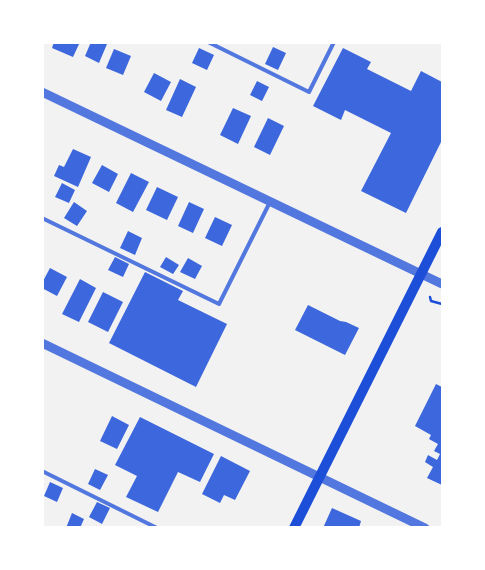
<!DOCTYPE html>
<html>
<head>
<meta charset="utf-8">
<style>
  body { margin:0 }
  #map { position:relative; width:485px; height:570px; overflow:hidden; background:#f2f2f2; font-family:"IBM Plex Sans",sans-serif }
  canvas { display:block }
  .frame { position:absolute; inset:0; border:44px solid #fff; pointer-events:none }
</style>
</head>
<body>
<div id="map">
<canvas width="485" height="570"></canvas>
<div class="frame"></div>
</div>
<script>
const g = document.querySelector('canvas').getContext('2d');
g.lineJoin = 'round';
function fill(path, color) {
  g.fillStyle = color;
  g.fill(path, 'evenodd');
}
function strokePath(path, color, width, dash) {
  g.strokeStyle = color;
  g.lineWidth = width;
  g.lineCap = dash ? 'butt' : 'round';
  g.setLineDash(dash || []);
  g.stroke(path);
}
fill(new Path2D(`
  M54 42H80L73 57 52 48Z
  M91 42H104L107 44 99 63 85 56Z
  M273 47 286 53 278 70 265 64Z
  M199 48 214 55 207 70 192 63Z
  M343 48 371 62 367 69 411 91 421 71 442 82V140L406 213 361 191 391 133 345 110 341 120 313 106Z
  M114 49 131 56 123 75 106 68Z
  M154 73 171 82 161 101 144 92Z
  M180 79 196 87 182 117 166 110Z
  M257 81 269 87 262 101 250 95Z
  M233 108 251 116 238 144 220 135Z
  M268 118 284 126 270 155 254 147Z
  M73 149 91 157 78 187 54 176 59 165 64 167Z
  M102 165 118 174 109 192 92 183Z
  M131 173 149 182 133 212 116 203Z
  M62 183 75 190 69 203 55 197Z
  M157 187 178 197 167 220 146 210Z
  M74 202 87 211 77 226 64 218Z
  M189 202 204 209 193 233 178 226Z
  M215 217 232 225 222 246 205 238Z
  M128 231 142 238 135 255 120 248Z
  M115 257 129 264 123 277 108 270Z
  M166 257 179 265 173 274 160 267Z
  M188 258 202 266 195 279 180 272Z
  M50 268 67 277 57 296 42 288V283Z
  M145 272 183 291 178 300 227 324 196 387 109 343Z
  M80 279 96 288 79 322 62 314Z
  M103 292 123 302 108 332 88 322Z
  M308 305 340 321 346 322 359 328 345 355 295 330Z
  M436 384 442 387V485L427 478 433 467 425 462 428 455 437 460 440 454 434 451 438 444 429 439 431 435 415 426Z
  M112 416 129 425 117 449 100 441Z
  M140 417 214 454 200 482 178 472 158 512 126 497 137 476 115 465Z
  M221 456 250 471 235 500 224 495 220 503 202 494Z
  M95 469 108 475 100 490 88 484Z
  M50 482 63 488 57 502 44 496Z
  M97 502 110 508 102 524 89 517Z
  M332 508 361 521 359 528H323Z
  M72 513 84 519 80 528H66Z`), '#3d67dc');
strokePath(new Path2D(`
  M430 297 431 301 442 304`), '#1d4ed8', 2.5);
strokePath(new Path2D(`
  M208 42 309 92 334 42
  M42 218 219 304 270 202
  M42 471 157 528`), '#5277de', 4);
strokePath(new Path2D(`
  M42 92 442 284
  M42 343 425 528`), '#5277de', 9);
strokePath(new Path2D(`
  M294 528 442 232`), '#1d4ed8', 10);
</script>
</body>
</html>
